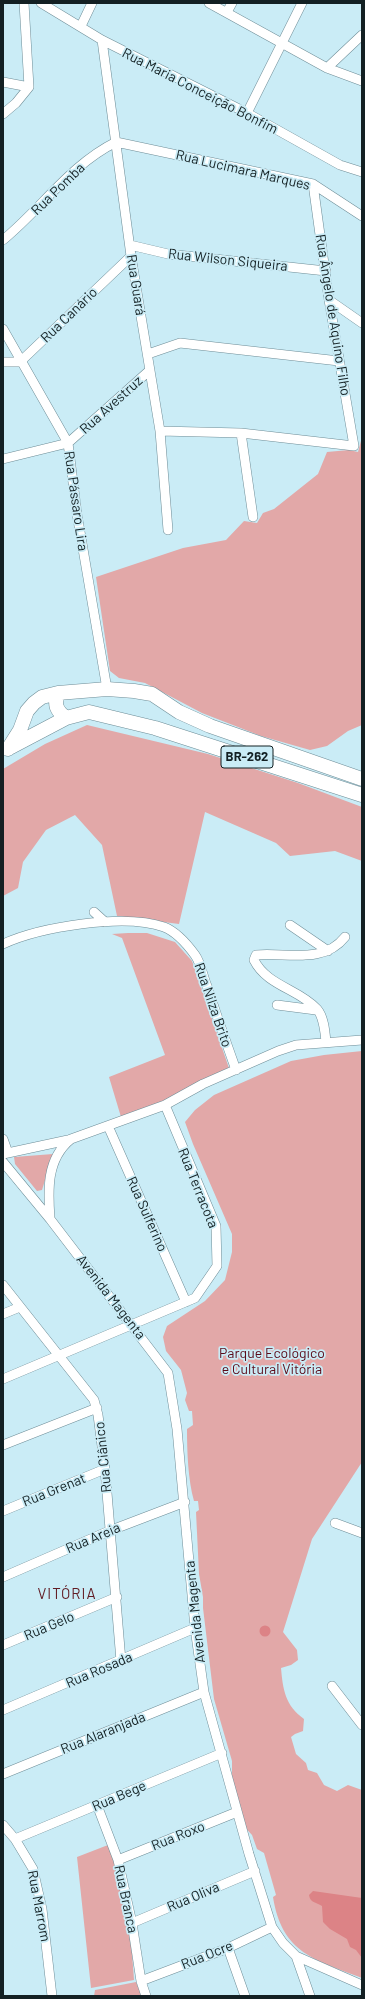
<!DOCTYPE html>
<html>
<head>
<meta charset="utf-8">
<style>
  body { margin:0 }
  #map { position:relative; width:365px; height:1999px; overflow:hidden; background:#caecf6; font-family:Barlow,sans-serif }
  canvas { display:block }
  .frame { position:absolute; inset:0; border:4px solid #132023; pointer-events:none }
</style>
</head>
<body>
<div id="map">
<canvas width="365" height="1999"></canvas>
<div class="frame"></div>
</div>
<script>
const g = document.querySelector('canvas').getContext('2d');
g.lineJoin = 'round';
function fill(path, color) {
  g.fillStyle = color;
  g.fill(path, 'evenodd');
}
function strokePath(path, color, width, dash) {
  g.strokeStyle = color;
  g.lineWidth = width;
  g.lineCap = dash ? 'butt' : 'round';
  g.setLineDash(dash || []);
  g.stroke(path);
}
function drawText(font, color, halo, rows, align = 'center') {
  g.font = font + ' Barlow,sans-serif';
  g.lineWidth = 3.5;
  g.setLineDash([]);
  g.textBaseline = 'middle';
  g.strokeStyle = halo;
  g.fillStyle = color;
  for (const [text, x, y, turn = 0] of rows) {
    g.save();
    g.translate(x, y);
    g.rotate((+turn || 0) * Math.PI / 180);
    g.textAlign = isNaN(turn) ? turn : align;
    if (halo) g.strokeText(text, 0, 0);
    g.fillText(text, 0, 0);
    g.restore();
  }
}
fill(new Path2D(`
  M362 437V725L348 731 327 746 310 750 261 736 202 713 145 683 119 678 110 671 96 577 183 548 226 540 244 521 257 523 263 513 274 509 318 474 327 452 349 450 358 452Z
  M87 725 208 754 298 783 362 807V861L335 851 290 856 276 843 205 812 179 924 117 916 102 845 75 815 46 830 23 862 18 888 3 896V769L45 744Z
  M128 933H147L175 942 192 961 230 1071 164 1102 121 1117 109 1077 165 1055 122 938 112 934Z
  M362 1051V1462L312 1539 283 1632 297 1650 298 1660 291 1665 281 1668C283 1690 285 1705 304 1719L303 1731 295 1734 291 1737 296 1754 306 1763 308 1770 317 1773 324 1785 337 1791 348 1785 362 1790V1978C316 1960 282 1954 273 1897L276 1895 264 1853 257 1849 252 1835 239 1821 232 1791V1761L214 1699 203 1608V1597L199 1574 196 1512 199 1510 198 1501H194C188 1480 187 1451 187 1429L193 1425 192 1411H189L185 1400 187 1393 181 1370 166 1351 163 1337 167 1326 205 1301 225 1280 232 1252V1234L193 1144 185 1122 195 1110 214 1095 291 1061 324 1055Z
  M53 1154 42 1190 37 1191 15 1164 14 1157Z
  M108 1845 113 1856 131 1939 134 1980 91 1988 77 1857Z
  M136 1982 142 1996H94L95 1990Z`), '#e2a8a8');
fill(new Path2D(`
  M291 1357 302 1360V1365H293L287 1362Z
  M259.5 1631a5.5 5.5 0 1 1 11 0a5.5 5.5 0 1 1-11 0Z
  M313 1891 362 1898V1958L356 1950 350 1947 347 1939 330 1929 323 1922 322 1906C316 1902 310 1903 309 1895Z`), '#dc8386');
const minor = new Path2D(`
  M41 3 102 40 247 113 340 165 362 172
  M209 3 327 68 362 81
  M227 12 232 3
  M81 26 92 3
  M102 40 131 256 160 431 168 530
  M327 68 362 35
  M3 82 29 87
  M247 113 302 3
  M3 114 16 103 29 87 24 3
  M3 240C42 208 70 165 116 142L313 184 362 216
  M130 245 168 254 326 271
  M329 300 362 323
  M3 329 68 443 77 514 107 689
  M148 354 180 343 339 361
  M3 362H20L131 256
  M160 431 241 433 354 446 329 300 313 184
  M241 433 253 517
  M3 459 68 443 150 370
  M94 912 105 922
  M290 925 328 951
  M3 944C40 927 124 913 164 927 177 932 187 944 195 955 201 963 203 977 207 986 216 1014 226 1042 236 1070
  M277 1005 316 1010
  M326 1042C325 1032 324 1017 317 1009 299 989 267 986 254 960L256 955C286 952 323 965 345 937
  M108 1126 186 1302
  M3 1139 8 1153
  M3 1154 68 1140
  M3 1162 50 1219 168 1373 177 1429 195 1628 204 1692 249 1854 272 1927 283 1943 296 1956 362 1985
  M50 1219C48 1191 46 1159 71 1139L165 1105 203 1084 278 1051 296 1045 362 1040
  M3 1285 94 1400 98 1415 105 1469 121 1661
  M3 1314 20 1307
  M3 1379 195 1298 217 1266 216 1226 165 1105
  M3 1445 97 1408
  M3 1511 105 1469
  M335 1523 362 1533
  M3 1577 109 1531 185 1502
  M3 1645 117 1597
  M332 1686 362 1725
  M3 1710 195 1628
  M3 1774 204 1692
  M97 1805 118 1860 132 1923 141 1981 146 1996
  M3 1825 15 1839 33 1869 42 1909 52 1996
  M15 1839 222 1753
  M118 1860 237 1812
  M132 1923 255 1871
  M228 1948 245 1996
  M296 1956 310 1996
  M141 1981 228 1948 272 1927`);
const highway = new Path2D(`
  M58 693C54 705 56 710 66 718
  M9 748 66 718 89 712 155 728 362 795
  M8 749 20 730 27 711 34 703 42 697 58 693 107 689 134 691 152 694 179 712 210 726 362 779`);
strokePath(minor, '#6e8d97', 10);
strokePath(highway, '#6e8d97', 15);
strokePath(minor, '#fff', 9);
strokePath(highway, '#fff', 14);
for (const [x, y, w] of [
  [247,757,52]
]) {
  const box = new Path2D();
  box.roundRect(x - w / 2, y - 11, w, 22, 3);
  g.fillStyle = '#caecf6';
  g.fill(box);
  strokePath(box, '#132023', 1);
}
drawText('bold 13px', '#132023', null, [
  ["BR-262",247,757]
]);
drawText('14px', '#132023', '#caecf6', [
  ["Rua Maria Conceição Bonfim",200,91,27],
  ["Rua Lucimara Marques",243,170,13],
  ["Rua Pomba",58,189,-44],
  ["Rua Wilson Siqueira",228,260,6],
  ["Rua Guará",136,285,81],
  ["Rua Canário",69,315,-44],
  ["Rua Ângelo de Aquino Filho",333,315,81],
  ["Rua Avestruz",111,405,-42],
  ["Rua Pássaro Lira",76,501,82],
  ["Rua Nilza Brito",213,1005,71],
  ["Rua Terracota",198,1188,68],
  ["Rua Sulferino",147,1214,66],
  ["Avenida Magenta",111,1297,52],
  ["Rua Ciânico",103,1457,-96],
  ["Rua Grenat",54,1490,-22],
  ["Rua Areia",93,1538,-23],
  ["Avenida Magenta",195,1612,-96],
  ["Rua Gelo",49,1626,-23],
  ["Rua Rosada",99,1670,-23],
  ["Rua Alaranjada",103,1733,-22],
  ["Rua Bege",119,1796,-23],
  ["Rua Roxo",178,1836,-22],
  ["Rua Oliva",193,1897,-23],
  ["Rua Branca",126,1899,78],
  ["Rua Marrom",39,1906,79],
  ["Rua Ocre",207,1955,-22]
]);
drawText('14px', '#5b0a19', '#caecf6', [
  ["Parque Ecológico",272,1353],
  ["e Cultural Vitória",272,1369]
]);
g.letterSpacing = '1px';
drawText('15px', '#611b23', '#caecf6', [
  ["VITÓRIA",67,1594]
]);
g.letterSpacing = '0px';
</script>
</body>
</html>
